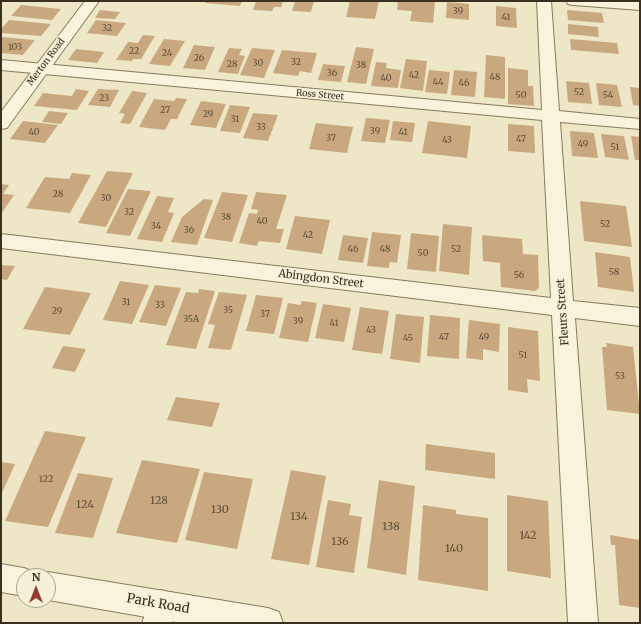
<!DOCTYPE html>
<html>
<head>
<meta charset="utf-8">
<style>
  body { margin:0 }
  #map { position:relative; width:641px; height:624px; overflow:hidden; background:#ede7c7; font-family:Merriweather,serif }
  canvas { display:block }
  .frame { position:absolute; inset:0; border:2px solid #393020; pointer-events:none }
  .north { position:absolute; left:16px; top:568px; width:40px; height:40px; box-sizing:border-box; background:#f5f0d7; border:1px solid #aaa38e; border-radius:50%; rotate:0deg; font-size:11px; font-weight:700; line-height:16px; text-align:center; color:#393020 }
  .north::after { content:''; display:block; margin:auto; width:14px; height:18px; background:#963c2f; clip-path:polygon(50% 0,100% 100%,50% 72%,0 100%) }
</style>
</head>
<body>
<div id="map">
<canvas width="641" height="624"></canvas>
<div class="frame"></div>
<div class="north">N</div>
</div>
<script>
const g = document.querySelector('canvas').getContext('2d');
g.lineJoin = 'round';
function fill(path, color) {
  g.fillStyle = color;
  g.fill(path, 'evenodd');
}
function strokePath(path, color, width, dash) {
  g.strokeStyle = color;
  g.lineWidth = width;
  g.lineCap = dash ? 'butt' : 'round';
  g.setLineDash(dash || []);
  g.stroke(path);
}
function drawText(font, color, halo, rows, align = 'center') {
  g.font = font + ' Merriweather,serif';
  g.lineWidth = 3;
  g.setLineDash([]);
  g.textBaseline = 'middle';
  g.strokeStyle = halo;
  g.fillStyle = color;
  for (const [text, x, y, turn = 0] of rows) {
    g.save();
    g.translate(x, y);
    g.rotate((+turn || 0) * Math.PI / 180);
    g.textAlign = isNaN(turn) ? turn : align;
    if (halo) g.strokeText(text, 0, 0);
    g.fillText(text, 0, 0);
    g.restore();
  }
}
fill(new Path2D(`
  M206 1H242L240 6 205 3Z
  M256 1H283L281 7H274L272 11 253 10Z
  M295 1H314L311 12 292 11Z
  M350 1H379L375 19 346 17Z
  M398 1 435 2 433 23 410 21 412 11 397 10Z
  M447 2 469 4V20L446 18Z
  M21 5 61 9 52 20 11 16Z
  M496 6 516 8 517 28 496 26Z
  M100 10 120 12 115 19 95 18Z
  M567 10 602 13 604 23 568 20Z
  M9 20 51 24 41 36 1 33V29Z
  M96 20 126 23 117 36 87 33Z
  M568 24 598 27 599 37 568 34Z
  M143 35 155 36 141 59H133L132 61 116 60 128 42 138 43Z
  M1 37 35 40 23 55 1 53Z
  M164 39 185 41 170 66 149 64Z
  M570 39 617 43 619 54 571 50Z
  M194 45 215 47 205 70 183 68Z
  M356 47 374 49 366 84 347 82Z
  M229 48 242 49 239 55 245 56 238 74 218 72Z
  M252 48 275 50 264 78 240 75Z
  M76 49 104 52 97 63 68 60Z
  M282 50 317 53 311 73 300 71 298 76 273 73Z
  M486 55 505 57V99L484 97Z
  M406 59 427 61 423 91 400 88Z
  M376 62 387 63 386 68 401 70 398 88 371 86Z
  M323 64 345 66 341 82 318 80Z
  M508 68 528 70V86H533L534 106 508 104Z
  M429 70 450 72 447 94 425 92Z
  M454 70 477 72 475 97 451 95Z
  M566 81 589 83 592 104 568 102Z
  M596 83 617 85 622 107 599 105Z
  M630 87 640 88V106L633 105Z
  M76 89 89 91 77 110 34 106 43 93 72 96Z
  M98 89 119 90 110 107 88 105Z
  M132 91 147 93 130 124 120 123 125 114 119 113Z
  M176 98 187 99 177 119H171L165 130 139 127 154 99 174 101Z
  M201 101 226 104 216 128 190 125Z
  M230 105 250 107 240 133 220 131Z
  M49 111 68 113 61 124 42 122Z
  M253 113 278 115 268 141 243 138Z
  M366 118 390 120 385 143 361 141Z
  M23 121 58 125 45 143 10 139Z
  M393 121 415 123 412 142 390 140Z
  M428 121 471 126 467 158 422 153Z
  M316 123 353 127 347 153 309 149Z
  M508 124 534 126 535 153 508 151Z
  M570 131 594 133 598 158 572 156Z
  M601 134 624 136 629 160 605 157Z
  M631 136 640 137V160H635Z
  M107 171 133 173 106 227 78 223Z
  M72 173 91 175 70 213 26 208 45 177 69 179Z
  M1 184 9 185 3 194 14 195 1 214Z
  M128 189 151 191 130 236 106 233Z
  M222 192 248 195 232 242 204 238Z
  M256 192 287 195 276 229H284L280 243 259 241 257 246 239 243 249 213 257 214 258 210 251 209Z
  M157 196 174 198 168 212 174 213 162 242 137 239Z
  M204 199 213 200 197 245 171 242 182 217Z
  M580 201 626 206 632 247 584 241Z
  M295 216 330 220 322 254 286 249Z
  M443 224 472 227 469 275 439 271Z
  M372 232 401 235 397 263 390 262 389 268 367 266Z
  M411 233 439 236 436 272 407 269Z
  M343 235 368 238 363 263 338 260Z
  M482 235 522 239 523 254 538 255 539 288 535 291 501 287 500 263 483 261Z
  M595 252 630 257 634 292 598 287Z
  M1 265 15 266 7 280 1 279Z
  M120 281 149 285 132 324 103 320Z
  M155 285 181 288 166 326 139 322Z
  M45 287 91 293 70 335 23 329Z
  M199 289 215 291 196 349 166 345 186 292 198 293Z
  M219 292 247 295 231 350 208 348 215 325 208 324Z
  M256 295 283 298 274 334 246 331Z
  M302 301 317 303 308 342 279 338 288 303 300 305Z
  M323 304 351 308 344 342 315 338Z
  M360 307 389 311 382 354 352 350Z
  M396 314 424 317 420 363 390 359Z
  M430 315 460 318 459 359 427 356Z
  M469 320 500 324 499 352 483 349V360L466 358Z
  M508 327 538 331 540 381 527 379 528 393 508 390Z
  M606 343 633 347 640 414 607 410 602 347H607Z
  M63 346 86 349 75 372 52 368Z
  M176 397 220 403 212 427 167 420Z
  M45 431 86 437 48 527 5 521Z
  M426 444 495 453V479L425 470Z
  M142 460 200 469 177 543 116 533Z
  M1 462 15 464 1 495Z
  M291 470 326 476 309 565 271 559Z
  M204 472 253 479 237 549 185 540Z
  M78 473 113 478 93 538 55 533Z
  M379 480 415 486 406 575 367 568Z
  M507 495 548 501 551 578 507 571Z
  M328 500 351 504 349 515 362 517 354 573 316 567Z
  M423 505 456 510V514L488 518V591L418 580Z
  M610 535 640 540V608L619 605 615 545H611Z`), '#caa87f');
const minor = new Path2D(`
  M537 1H551L559 111 640 119V129L560 122 573 301 640 308V326L575 318 598 623H568L552 315 1 248V234L551 298 542 120 1 70V60L542 110Z
  M566 1 640 2V10L573 5 568 4Z
  M162 590 172 595 177 605 172 623H142L152 595Z`);
const tertiary = new Path2D(`
  M85 1H99L7 128 1 129V112Z
  M1 564 24 568 34 572 36 576H24V596L1 592Z
  M48 572 268 608 279 612 283 623H181L48 600V576H38Z`);
strokePath(minor, '#887a5d', 2);
strokePath(tertiary, '#887a5d', 2);
fill(minor, '#f8f3db');
fill(tertiary, '#f8f3db');
drawText('9px', '#5d4e38', null, [
  ["39",458,11],
  ["41",506,17],
  ["32",107,28],
  ["103",15,47],
  ["22",134,51],
  ["24",167,53],
  ["26",199,58],
  ["32",296,62],
  ["30",258,63],
  ["28",232,64],
  ["38",361,65],
  ["36",332,73],
  ["42",414,75],
  ["48",495,77],
  ["40",386,78],
  ["44",438,82],
  ["46",464,83],
  ["52",579,92],
  ["50",521,95],
  ["54",608,95],
  ["23",104,98],
  ["27",165,110],
  ["29",208,114],
  ["31",235,119],
  ["33",261,127],
  ["39",375,131],
  ["40",34,132],
  ["41",403,132],
  ["37",331,138],
  ["47",521,139],
  ["43",447,140],
  ["49",583,144],
  ["51",615,147],
  ["28",58,194],
  ["30",106,198],
  ["32",129,212],
  ["38",226,217],
  ["40",262,221],
  ["52",605,224],
  ["34",156,226],
  ["36",189,230],
  ["42",308,235],
  ["46",353,249],
  ["48",385,249],
  ["52",456,249],
  ["50",423,253],
  ["58",614,272],
  ["56",519,275],
  ["31",126,302],
  ["33",160,305],
  ["35",228,310],
  ["29",57,311],
  ["37",265,314],
  ["35A",191,319],
  ["39",298,321],
  ["41",334,323],
  ["43",371,330],
  ["47",444,337],
  ["49",484,337],
  ["45",408,338],
  ["51",523,355],
  ["53",620,376],
  ["122",46,479]
]);
drawText('9px', '#393020', '#f5f0d7', [
  ["Merton Road",46,62,-53],
  ["Ross Street",320,95,5]
]);
drawText('11px', '#393020', '#f5f0d7', [
  ["Abingdon Street",321,279,7],
  ["Fleurs Street",563,312,-94]
]);
drawText('11px', '#5d4e38', null, [
  ["128",159,501],
  ["124",85,505],
  ["130",220,510],
  ["134",299,517],
  ["138",391,527],
  ["142",528,536],
  ["136",340,542],
  ["140",454,549]
]);
drawText('13px', '#393020', '#f5f0d7', [
  ["Park Road",158,604,10]
]);
</script>
</body>
</html>
